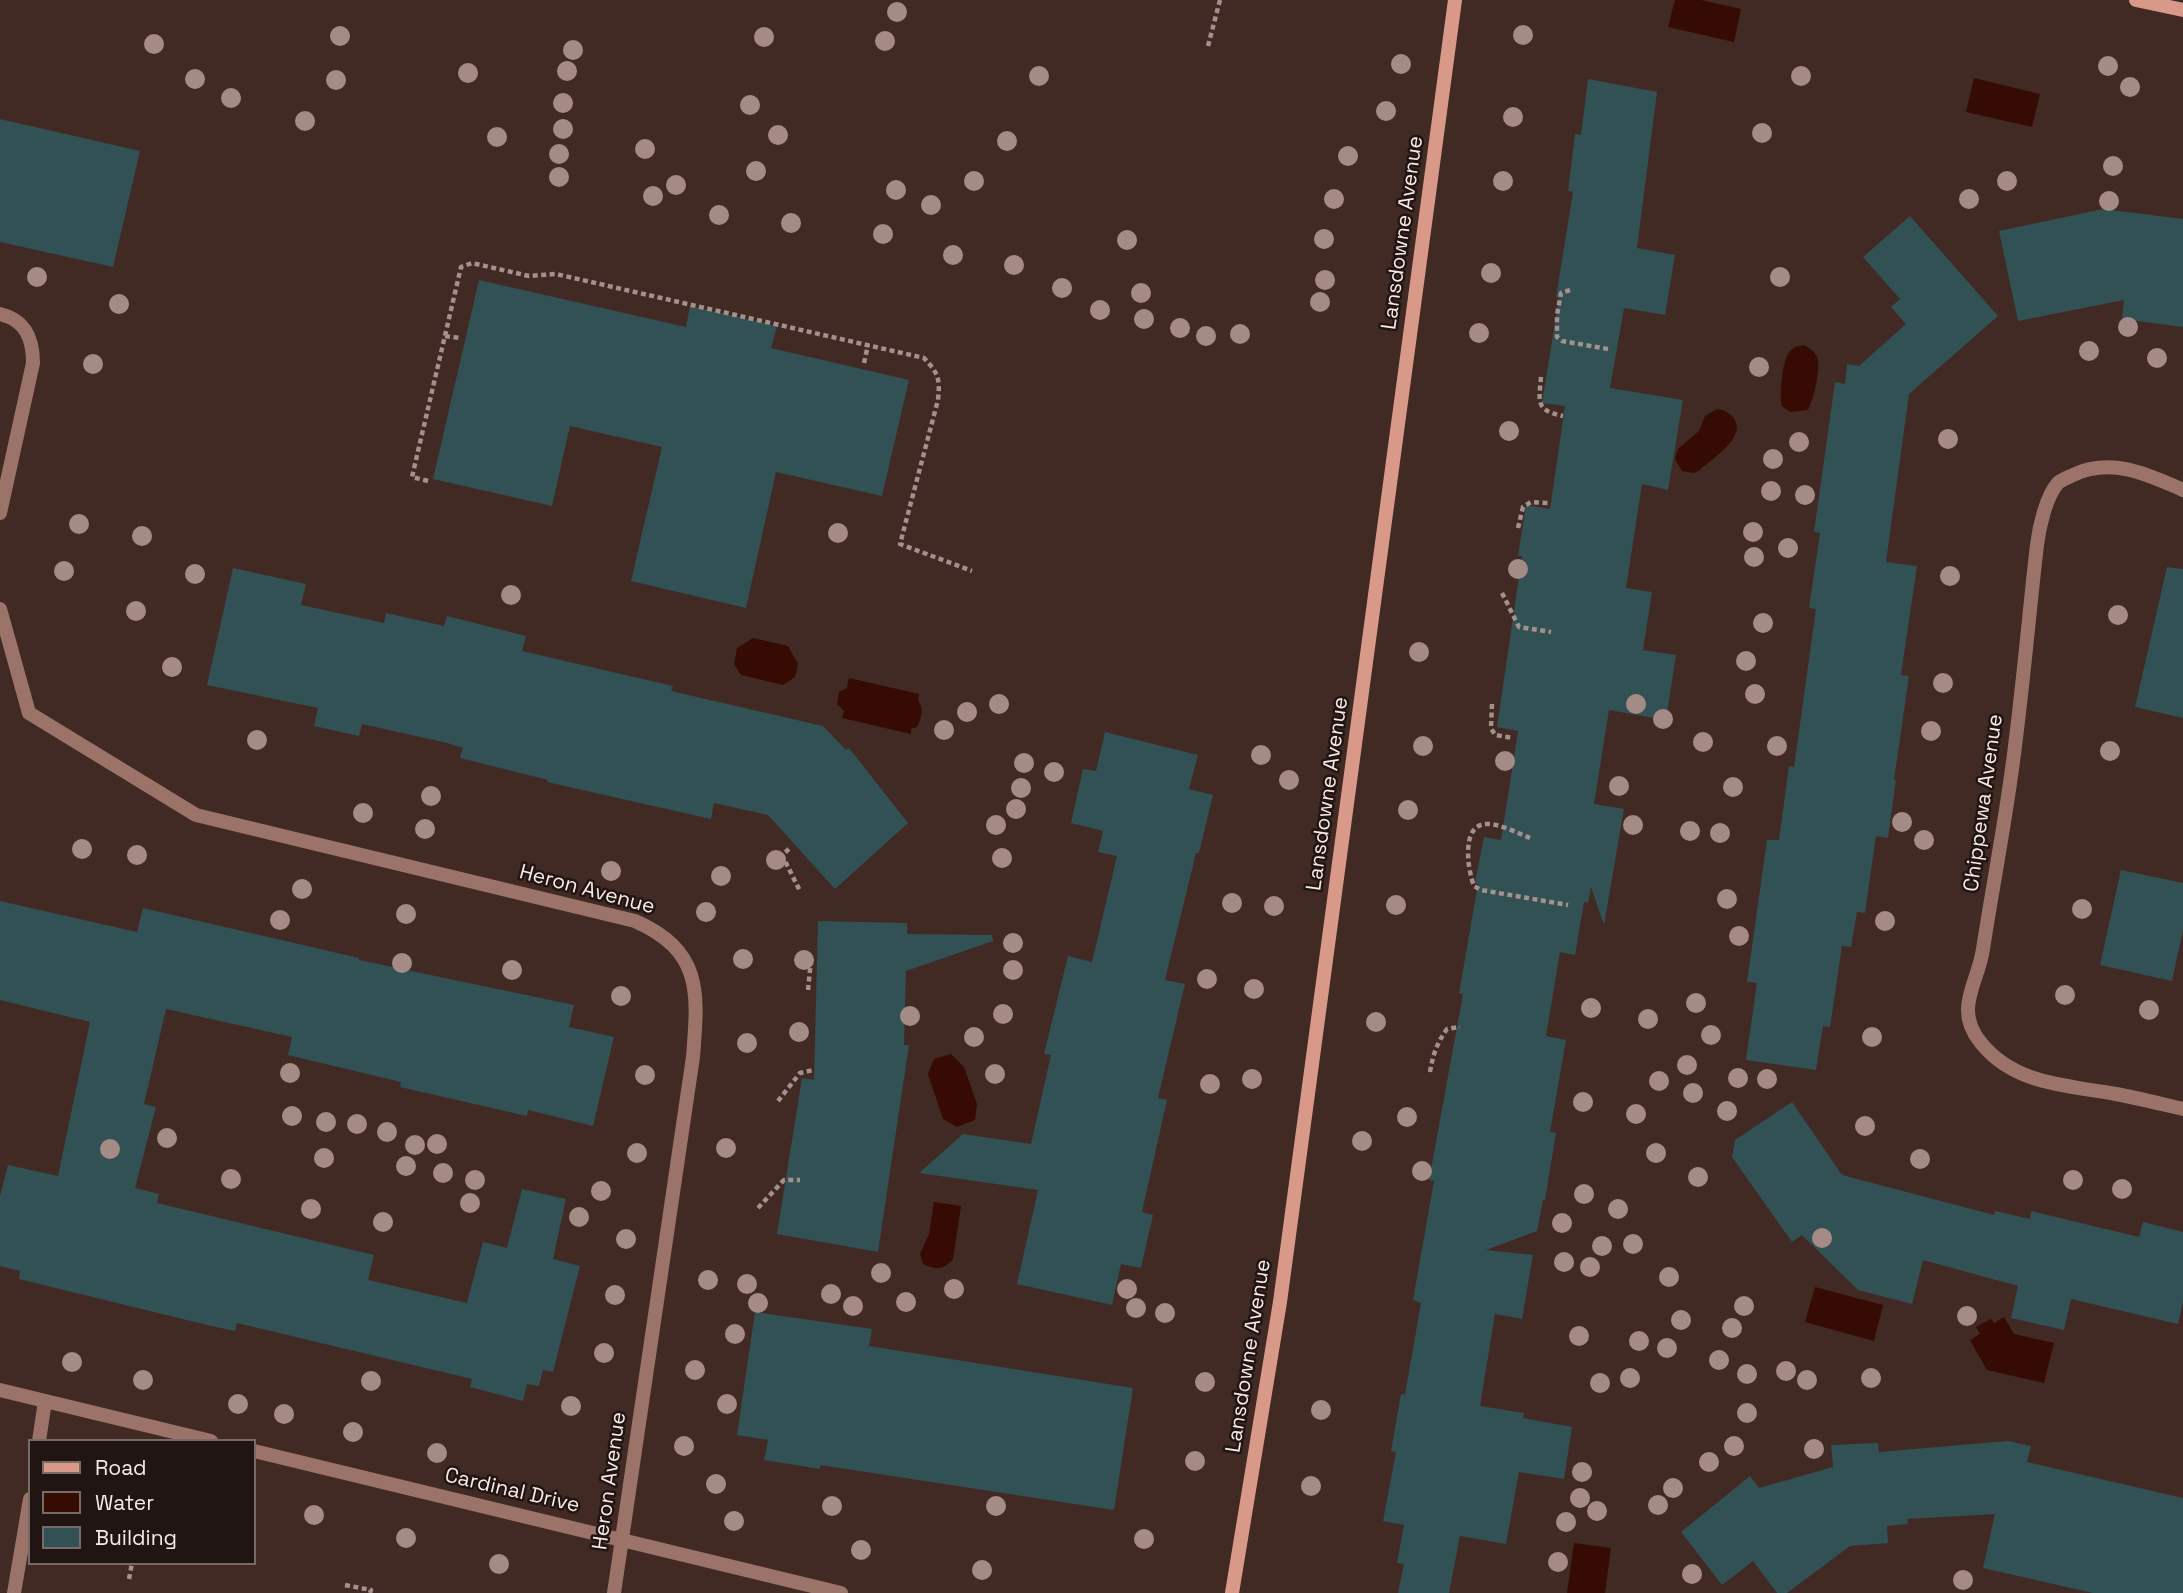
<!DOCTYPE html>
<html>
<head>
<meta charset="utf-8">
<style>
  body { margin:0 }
  #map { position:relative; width:2183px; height:1593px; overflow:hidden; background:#412924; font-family:"Space Grotesk",sans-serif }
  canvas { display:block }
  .legend { position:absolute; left:28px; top:1439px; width:228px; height:126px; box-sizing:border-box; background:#201513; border:2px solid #776a67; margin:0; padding:9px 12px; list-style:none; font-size:21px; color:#f9e9e5 }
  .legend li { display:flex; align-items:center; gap:14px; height:35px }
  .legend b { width:35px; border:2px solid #776a67 }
</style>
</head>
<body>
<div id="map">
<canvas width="2183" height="1593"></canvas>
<ul class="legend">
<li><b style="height:9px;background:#d99989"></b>Road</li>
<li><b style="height:19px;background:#360b03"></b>Water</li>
<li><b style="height:19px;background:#325155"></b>Building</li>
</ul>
</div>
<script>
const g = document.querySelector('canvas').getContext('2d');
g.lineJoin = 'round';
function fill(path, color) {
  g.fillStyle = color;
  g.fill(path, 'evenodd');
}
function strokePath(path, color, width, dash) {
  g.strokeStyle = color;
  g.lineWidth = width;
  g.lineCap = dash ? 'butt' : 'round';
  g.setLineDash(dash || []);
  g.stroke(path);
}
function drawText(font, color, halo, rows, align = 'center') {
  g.font = font + ' "Space Grotesk",sans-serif';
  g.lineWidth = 5;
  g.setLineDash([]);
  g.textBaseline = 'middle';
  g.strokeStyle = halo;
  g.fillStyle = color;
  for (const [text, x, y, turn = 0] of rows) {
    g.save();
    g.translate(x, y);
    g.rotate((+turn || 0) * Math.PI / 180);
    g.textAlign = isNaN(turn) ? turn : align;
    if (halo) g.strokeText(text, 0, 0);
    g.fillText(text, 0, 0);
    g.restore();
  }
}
fill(new Path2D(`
  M1675 0H1701L1741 9 1734 42 1668 27Z
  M1974 78 2040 94 2032 127 1966 112Z
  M1804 345C1811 349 1817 353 1818 361 1820 372 1813 401 1808 410L1790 412 1782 406C1779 394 1782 356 1792 349 1796 346 1800 346 1804 345Z
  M1717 409C1723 410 1727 411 1732 416 1750 435 1713 458 1700 470L1694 473 1682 471 1675 459 1678 449 1699 431 1705 416Z
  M753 638 788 646 798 664 795 677 783 685 741 675 734 664 737 648Z
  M849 678 919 694 918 701C925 709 921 718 917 727L911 729V734L842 718 844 711 837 704 839 692 847 688Z
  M951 1054 964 1067 977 1104 975 1120 957 1127 943 1119 928 1074 934 1059Z
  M934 1202 961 1206 953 1259C943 1270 936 1270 923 1264L920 1254 929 1234Z
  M1815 1287 1883 1305 1874 1341 1805 1322Z
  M2004 1317 2014 1334 2054 1343 2044 1383 1987 1370 1970 1340 1980 1334 1976 1327 1991 1319 1994 1323Z
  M1574 1543 1611 1548 1605 1593H1567Z`), '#360b03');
fill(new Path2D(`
  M1588 79 1657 92 1637 248 1675 255 1665 315 1624 308 1610 388 1683 400 1668 490 1642 484 1626 588 1652 592 1643 650 1676 655 1666 720 1609 710 1594 804 1624 809 1604 925 1591 887 1588 903 1584 902 1575 955 1560 952 1546 1036 1566 1040 1550 1132 1556 1133 1545 1200H1543L1537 1231 1486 1250 1533 1255 1522 1319 1495 1314 1480 1406 1524 1413 1523 1418 1572 1427 1564 1479 1519 1472 1506 1544 1460 1536 1449 1593H1398L1404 1564 1397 1563 1404 1525 1383 1521 1396 1452 1391 1451 1401 1394H1405L1421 1303 1413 1300 1434 1181 1429 1180 1463 994 1459 993 1478 884 1475 883 1484 837 1501 840 1518 731 1497 727 1522 556H1518L1526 505 1550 509 1565 406 1542 403 1559 298 1556 297 1573 192 1568 191 1575 134 1581 135Z
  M0 119 140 151 113 267 0 242Z
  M2103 209 2183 219V327L2122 319 2124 300 2018 321 1999 231Z
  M1910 216 1998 316 1909 394 1886 562 1917 566 1901 675 1909 676 1894 780H1896L1888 838 1876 836 1865 913 1857 912 1851 947 1842 946 1830 1027 1823 1026 1816 1070 1746 1060 1757 983 1747 982 1767 840H1779L1789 766 1794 767 1816 609 1809 608 1820 533 1814 532 1835 382 1845 384 1847 364 1859 366 1906 324 1891 307 1900 299 1863 257Z
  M479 280 686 327 690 306 777 326 771 348 909 380 882 496 776 472 746 608 631 581 662 447 570 426 552 506 433 479Z
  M2167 567 2183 569V718L2135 707Z
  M233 568 306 584 301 605 384 623 386 613 444 626 447 616 526 636 522 651 673 686 671 691 823 726 846 750 849 748 908 823 835 889 768 815 714 803 711 819 547 782 548 780 460 758 463 748 447 743 362 724 359 736 314 726 318 708 207 685Z
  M1105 732 1198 755 1189 789 1213 795 1199 853H1196L1165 980 1185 984 1158 1098 1167 1100 1142 1212 1153 1215 1141 1268 1121 1264 1112 1305 1017 1284 1038 1190 919 1173 963 1134 1031 1144 1051 1055 1044 1054 1068 956 1092 962 1117 856 1098 852 1103 831 1071 823 1083 769 1096 771Z
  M2121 870 2183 883V930L2172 981 2100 965Z
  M0 901 137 932 143 908 359 958V960L574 1005 569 1027 614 1037 593 1126 528 1110 527 1116 400 1087 401 1082 288 1055 292 1037 166 1009 144 1104 156 1107 135 1188 159 1194 157 1203 374 1255 368 1280 467 1303 483 1242 507 1248 522 1189 566 1199 553 1259 580 1266 553 1372 543 1370 539 1386 527 1384 523 1401 470 1387 472 1379 237 1323 235 1331 207 1325 19 1279 20 1271 0 1266V1196L8 1165 58 1176 90 1022 0 1000Z
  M818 921 907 923V934L992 935 993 941 906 971 904 1045H909L878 1252 777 1234 802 1078 814 1080Z
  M1792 1102 1842 1175 1994 1215 1995 1211 2030 1219 2031 1211 2139 1237 2143 1222 2183 1232V1302L2178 1324 2071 1299 2064 1330 2011 1318 2018 1286 1923 1260 1912 1304 1858 1290 1802 1235 1792 1242 1732 1157 1735 1140Z
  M755 1312 872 1329 869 1346 1133 1388 1114 1510 820 1465V1469L764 1460 768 1440 737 1435Z
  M2008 1441 2031 1446 2027 1462 2183 1498V1593H2093L1983 1568 1995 1514 1907 1519 1908 1524 1887 1526 1888 1543 1850 1546 1787 1593H1777L1753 1561 1722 1585 1681 1532 1750 1476 1759 1488 1833 1467 1831 1445 1878 1443 1879 1452Z`), '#325155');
strokePath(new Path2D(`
  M1208 46 1220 0
  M1570 290 1561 293 1557 315V337L1562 341 1608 349
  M445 336 460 338
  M864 363 868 345
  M1541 377C1539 402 1535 410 1563 416
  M428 481 412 477 461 267 472 263 529 276 556 274 924 358C939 374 940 379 938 400L900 544 972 571
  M1518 528 1523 507 1531 502 1549 503
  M1502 593 1519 627 1551 632
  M1492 704 1491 728 1495 735 1513 738
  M1530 838C1520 834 1498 823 1487 824 1460 824 1468 871 1474 886L1481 890 1568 905
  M789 849 782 855 800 891
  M808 990 811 960
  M1430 1072C1433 1054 1437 1043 1447 1029L1460 1027
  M778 1101 800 1073 813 1070
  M758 1208 784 1180H800
  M129 1579 132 1563
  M345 1585 371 1590 370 1593`), '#a4908c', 4.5, [5, 3.5]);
strokePath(new Path2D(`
  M0 314C26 320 33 339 33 363L0 513
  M0 609 29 713`), '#9c7369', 14);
strokePath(new Path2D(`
  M2183 490C2147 474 2111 457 2073 475 2069 477 2061 480 2058 483 2046 496 2039 528 2037 545 2028 622 2022 700 2011 776 2003 834 1992 891 1983 949 1978 984 1953 1009 1981 1043 2015 1085 2067 1085 2116 1094 2138 1098 2161 1104 2183 1109
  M29 713 196 815 635 921C703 951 698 993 693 1057L614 1593
  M0 1390 211 1441
  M39 1441 45 1401
  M254 1451 841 1593
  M14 1593 30 1499`), '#9c7369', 14);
strokePath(new Path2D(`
  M2136 0 2183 10
  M1232 1593 1280 1302 1455 0`), '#d99989', 14);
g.fillStyle = '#a58b85';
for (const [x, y] of [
  [897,12],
  [1523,35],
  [340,36],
  [764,37],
  [885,41],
  [154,44],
  [573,50],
  [1401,64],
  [2108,66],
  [567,71],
  [468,73],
  [1039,76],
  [1801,76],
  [195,79],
  [336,80],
  [2130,87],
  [231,98],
  [563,103],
  [750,105],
  [1386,111],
  [1513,117],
  [305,121],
  [563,129],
  [1762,133],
  [778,135],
  [497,137],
  [1007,141],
  [645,149],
  [559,154],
  [1348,156],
  [2113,166],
  [756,171],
  [559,177],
  [974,181],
  [1503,181],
  [2007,181],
  [676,185],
  [896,190],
  [653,196],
  [1334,199],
  [1969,199],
  [2109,201],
  [931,205],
  [719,215],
  [791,223],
  [883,234],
  [1324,239],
  [1127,240],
  [953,255],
  [1014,265],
  [1491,273],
  [37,277],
  [1780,277],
  [1325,280],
  [1062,288],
  [1141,293],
  [1320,302],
  [119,304],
  [1100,310],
  [1144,319],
  [2128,327],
  [1180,328],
  [1479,333],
  [1240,334],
  [1206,336],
  [2089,351],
  [2157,358],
  [93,364],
  [1759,367],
  [1509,431],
  [1948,439],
  [1799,442],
  [1773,459],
  [1771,491],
  [1805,495],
  [79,524],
  [1753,532],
  [838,533],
  [142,536],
  [1788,548],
  [1754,557],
  [1518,569],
  [64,571],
  [195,574],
  [1950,576],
  [511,595],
  [136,611],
  [2118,615],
  [1763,623],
  [1419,652],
  [1746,661],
  [172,667],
  [1943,683],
  [1755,694],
  [999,704],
  [1636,704],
  [967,712],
  [1663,719],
  [944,730],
  [1931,731],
  [257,740],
  [1703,742],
  [1423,746],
  [1777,746],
  [2110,751],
  [1261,755],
  [1505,761],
  [1024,763],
  [1054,772],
  [1289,780],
  [1619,786],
  [1733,787],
  [1021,788],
  [431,796],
  [1016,809],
  [1408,810],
  [363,813],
  [1902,822],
  [996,825],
  [1633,825],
  [425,829],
  [1690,831],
  [1720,833],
  [1924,840],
  [82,849],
  [137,855],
  [1002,858],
  [776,860],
  [611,871],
  [721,876],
  [302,889],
  [1727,899],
  [1232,903],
  [1396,905],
  [1274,906],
  [2082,909],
  [706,912],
  [406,914],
  [280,920],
  [1885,921],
  [1739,936],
  [1013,943],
  [743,959],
  [804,960],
  [402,963],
  [512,970],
  [1013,970],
  [1207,979],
  [1254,989],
  [2065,995],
  [621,996],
  [1696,1003],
  [1591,1008],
  [2149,1010],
  [1003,1014],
  [910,1016],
  [1648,1019],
  [1376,1022],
  [799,1032],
  [1711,1035],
  [974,1037],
  [1872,1037],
  [747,1043],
  [1687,1065],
  [290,1073],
  [995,1074],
  [645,1075],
  [1738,1078],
  [1252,1079],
  [1767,1079],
  [1659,1081],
  [1210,1084],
  [1693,1093],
  [1583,1102],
  [1727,1111],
  [1636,1114],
  [292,1116],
  [1407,1117],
  [326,1122],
  [357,1124],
  [1865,1126],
  [387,1132],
  [167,1138],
  [1362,1141],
  [437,1144],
  [415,1145],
  [726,1148],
  [110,1149],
  [637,1153],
  [1656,1153],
  [324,1158],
  [1920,1159],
  [406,1166],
  [1422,1171],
  [443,1173],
  [1698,1177],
  [231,1179],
  [475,1180],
  [2073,1180],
  [2122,1189],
  [601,1191],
  [1584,1194],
  [470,1203],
  [311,1209],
  [1618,1209],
  [579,1217],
  [383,1222],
  [1562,1223],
  [1822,1238],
  [626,1239],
  [1633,1244],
  [1602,1246],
  [1564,1262],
  [1590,1267],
  [881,1273],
  [1669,1277],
  [708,1280],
  [747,1284],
  [954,1289],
  [1127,1289],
  [831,1294],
  [615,1295],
  [906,1302],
  [758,1303],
  [853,1306],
  [1744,1306],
  [1136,1308],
  [1165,1313],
  [1967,1316],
  [1681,1320],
  [1732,1328],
  [735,1334],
  [1579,1336],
  [1639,1341],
  [1667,1348],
  [604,1353],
  [1719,1360],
  [72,1362],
  [695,1370],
  [1786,1371],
  [1747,1374],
  [1630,1378],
  [1871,1378],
  [143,1380],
  [1807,1380],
  [371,1381],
  [1205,1382],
  [1600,1383],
  [238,1404],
  [727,1404],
  [571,1406],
  [1321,1410],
  [1747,1413],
  [284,1414],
  [353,1432],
  [684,1446],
  [1734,1446],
  [1814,1449],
  [437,1453],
  [1195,1461],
  [1709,1462],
  [1582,1472],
  [716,1484],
  [1311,1486],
  [1673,1488],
  [1580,1498],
  [1658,1505],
  [832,1506],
  [996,1506],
  [1597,1511],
  [314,1515],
  [734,1521],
  [1566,1522],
  [406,1538],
  [1144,1539],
  [861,1550],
  [1558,1562],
  [499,1564],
  [982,1570],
  [1692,1574],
  [1963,1580]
]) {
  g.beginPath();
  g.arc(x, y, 10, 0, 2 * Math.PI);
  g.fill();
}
drawText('21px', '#f9e9e5', '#201513', [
  ["Lansdowne Avenue",1403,233,-82],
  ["Lansdowne Avenue",1328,794,-82],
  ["Chippewa Avenue",1984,803,-82],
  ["Heron Avenue",587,890,15],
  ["Lansdowne Avenue",1249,1356,-81],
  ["Heron Avenue",610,1481,-82],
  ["Cardinal Drive",512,1491,13]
]);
</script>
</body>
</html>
